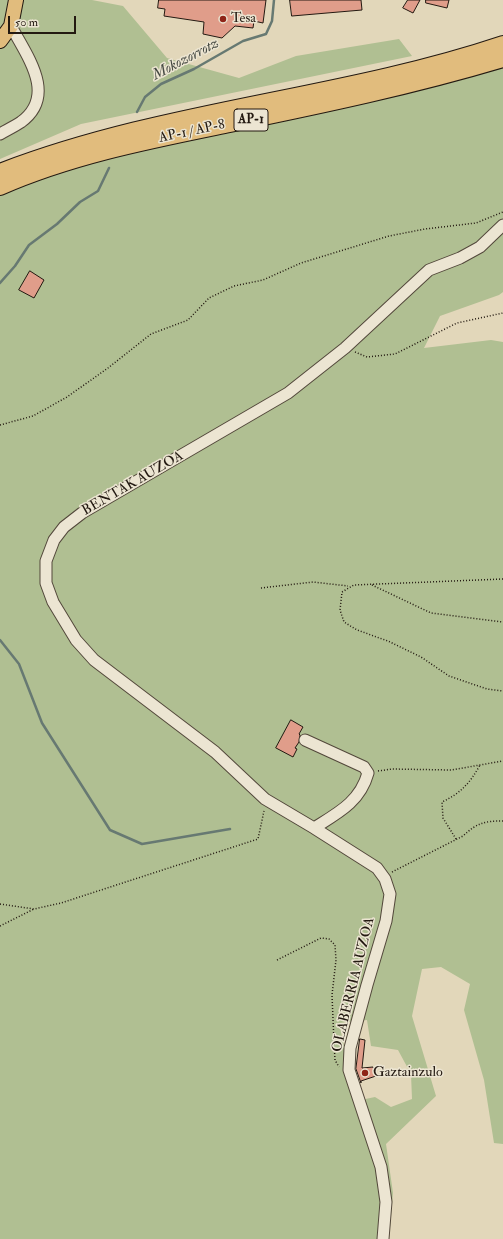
<!DOCTYPE html>
<html>
<head>
<meta charset="utf-8">
<style>
  body { margin:0 }
  #map { position:relative; width:503px; height:1239px; overflow:hidden; background:#e2d7ba; font-family:"IM FELL Double Pica",serif }
  canvas { display:block }
  .scale { position:absolute; left:8px; top:16px; width:68px; height:18px; box-sizing:border-box; border:2px solid #231911; border-top:0; padding-left:5px; font-size:12px; line-height:14px; white-space:nowrap; color:#231911; -webkit-text-stroke:3px #ece5d2; paint-order:stroke }
</style>
</head>
<body>
<div id="map">
<canvas width="503" height="1239"></canvas>
<div class="scale">50 m</div>
</div>
<script>
const g = document.querySelector('canvas').getContext('2d');
g.lineJoin = 'round';
function fill(path, color) {
  g.fillStyle = color;
  g.fill(path, 'evenodd');
}
function strokePath(path, color, width, dash) {
  g.strokeStyle = color;
  g.lineWidth = width;
  g.lineCap = dash ? 'butt' : 'round';
  g.setLineDash(dash || []);
  g.stroke(path);
}
function drawText(font, color, halo, rows, align = 'center') {
  g.font = font + ' "IM FELL Double Pica",serif';
  g.lineWidth = 3;
  g.setLineDash([]);
  g.textBaseline = 'middle';
  g.strokeStyle = halo;
  g.fillStyle = color;
  for (const [text, x, y, turn = 0] of rows) {
    g.save();
    g.translate(x, y);
    g.rotate((+turn || 0) * Math.PI / 180);
    g.textAlign = isNaN(turn) ? turn : align;
    if (halo) g.strokeText(text, 0, 0);
    g.fillText(text, 0, 0);
    g.restore();
  }
}
fill(new Path2D(`
  M0 0H92L123 6 167 58 239 78 296 56 399 39 412 56 81 124 0 159Z
  M503 65V292L499 295 440 316 424 348 491 340 503 342V1144L494 1143 484 1080 464 1010 470 984 441 967 422 969 412 1016 436 1096 386 1144 393 1193 389 1239H0V192L68 166ZM367 1020 371 1046 398 1050 411 1074 412 1099 391 1107 375 1097 356 1101 339 1023Z`), '#b0bf92');
strokePath(new Path2D(`
  M137 112 145 97 161 84 194 69 243 41 266 34 272 21 274 0
  M0 283 15 266 29 245 57 224 80 202 98 191 109 168
  M0 640 19 664 42 723 110 830 142 844 230 829`), '#677972', 2.5);
const building = new Path2D(`
  M159 0H266L263 23 254 21 253 28 235 26 222 38 203 34 204 22 164 16 165 9 158 8Z
  M290 0H361L362 10 292 16Z
  M408 0H420L413 13 403 8Z
  M426 0H449L447 8 426 3Z
  M30 271 44 280 34 298 19 290Z
  M291 720 303 727 299 734 300 735 299 742 295 748 297 749 293 757 276 748Z
  M360 1039 365 1040 362 1068 373 1067 376 1076 361 1081V1083L356 1069Z`);
fill(building, '#e09d8a');
strokePath(building, '#231911', 1);
const minor = new Path2D(`
  M0 134C7 130 15 126 21 122 58 95 26 55 11 26
  M305 740 364 767 368 773C360 802 338 813 314 828
  M383 1239 386 1202 381 1167 349 1070 350 1048 367 985 386 921 390 894 385 879 377 868 314 828 265 799 215 752 94 660 76 640 53 602 46 583V561L54 540 64 527 82 513 288 393 345 348 429 270 460 258 480 247 503 225`);
const major = new Path2D(`
  M0 41 11 26 16 0`);
const highway = new Path2D(`
  M0 172C162 109 339 99 503 44
  M0 187C73 155 152 140 230 124 322 105 413 86 503 59`);
strokePath(minor, '#53483b', 13);
strokePath(major, '#231911', 16);
strokePath(highway, '#231911', 18);
strokePath(new Path2D(`
  M355 352 367 357 395 354 457 323 503 313
  M0 425 33 416 67 397 108 368 151 334 188 320 209 298 234 286 263 280 301 263 389 236 425 229 476 223 503 212
  M503 579 354 585 342 592 340 610 344 622 357 630 388 641 421 657 449 676 487 689 503 691
  M372 585 431 613 503 622
  M261 588 313 582 348 586
  M378 771 392 769 451 770 503 761
  M456 839 443 818 442 802C461 793 470 783 480 765
  M392 872 463 836C477 823 484 821 503 821
  M0 904 34 909 61 903 258 839 264 811
  M0 926 34 909
  M277 960 321 938 329 939 335 945 336 960 332 995 334 1042 335 1060 339 1067`), '#231911', 1.5, [1, 2]);
strokePath(minor, '#ece5d2', 11);
strokePath(major, '#e1bc7d', 14);
strokePath(highway, '#e1bc7d', 16);
for (const [x, y, r, color] of [
  [223,19,4,"#8f2418"],
  [365,1073,4,"#8f2418"]
]) {
  const dot = new Path2D();
  dot.arc(x, y, r, 0, 2 * Math.PI);
  g.fillStyle = color;
  g.fill(dot);
  strokePath(dot, '#ece5d2', 1.5);
}
for (const [x, y, w] of [
  [251,120,34]
]) {
  const box = new Path2D();
  box.roundRect(x - w / 2, y - 11, w, 22, 3);
  g.fillStyle = '#ece5d2';
  g.fill(box);
  strokePath(box, '#231911', 1);
}
drawText('bold 13px', '#231911', null, [
  ["AP-1",251,120]
]);
drawText('14px', '#231911', '#ece5d2', [
  ["Tesa",231,19],
  ["Gaztainzulo",373,1073]
], 'left');
drawText('14px', '#231911', '#ece5d2', [
  ["AP-1 / AP-8",192,132,-12],
  ["BENTAK AUZOA",133,484,-30],
  ["OLABERRIA AUZOA",354,985,-76]
]);
drawText('italic 15px', '#454942', '#ece5d2', [
  ["Mokozorrotz",186,60,-28]
]);
</script>
</body>
</html>
